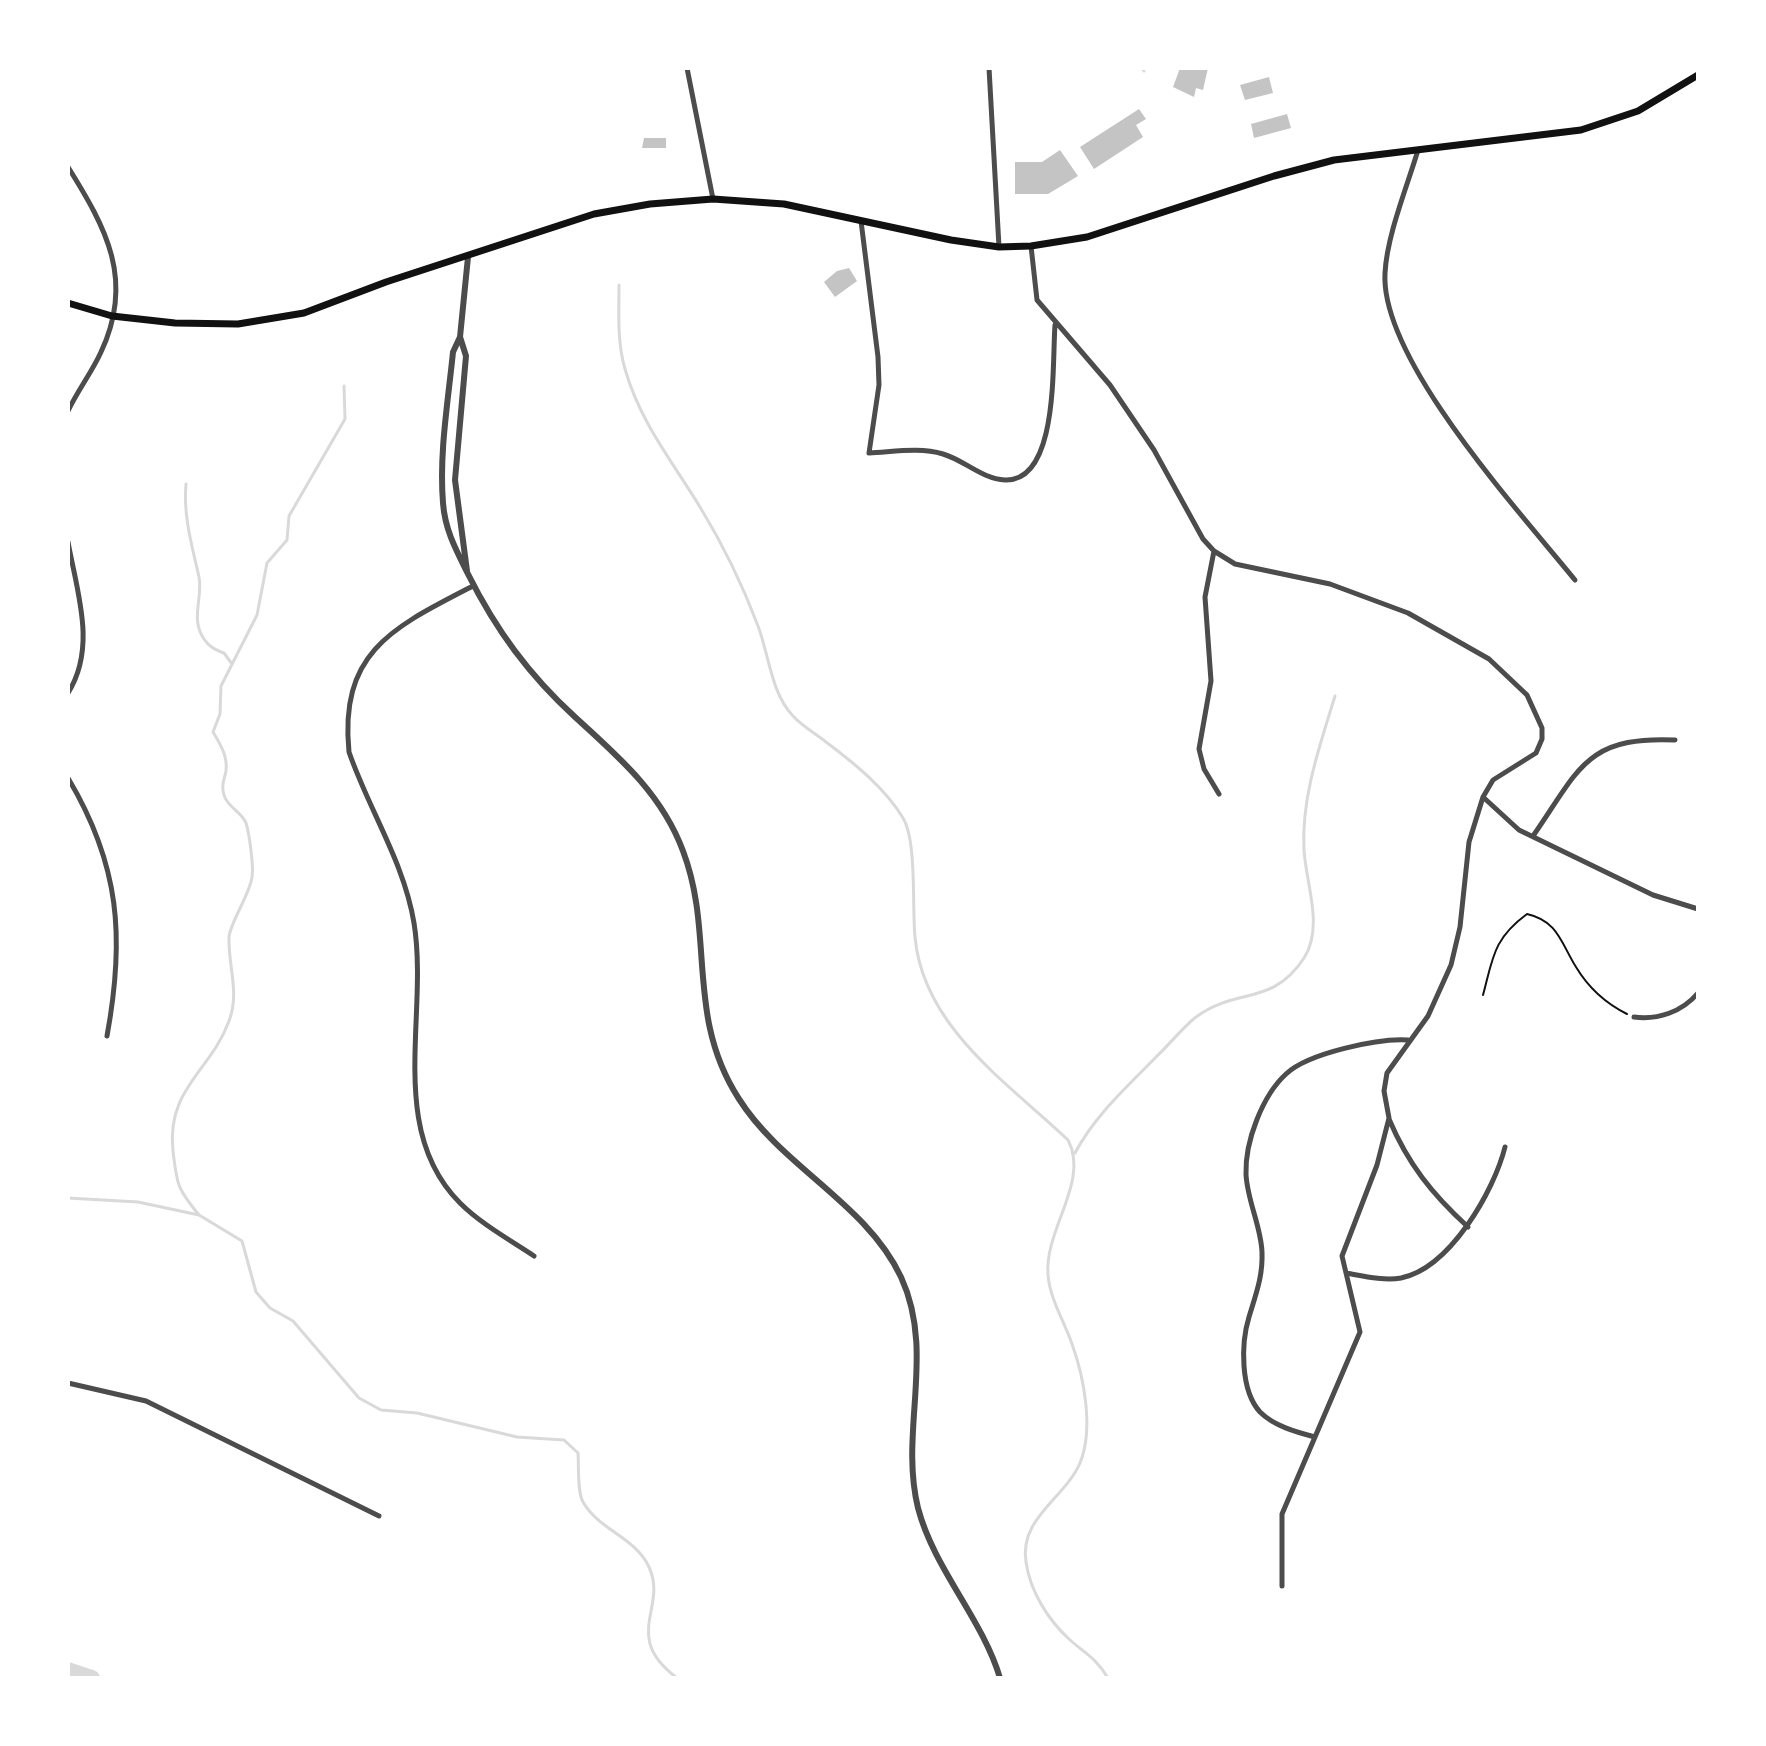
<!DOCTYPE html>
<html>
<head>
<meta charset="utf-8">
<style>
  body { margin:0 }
  #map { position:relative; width:1766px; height:1746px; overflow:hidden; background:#fff; font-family:Lora,serif }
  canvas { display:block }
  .frame { position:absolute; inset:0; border:70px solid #fff; pointer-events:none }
</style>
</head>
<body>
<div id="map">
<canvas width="1766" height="1746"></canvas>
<div class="frame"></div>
</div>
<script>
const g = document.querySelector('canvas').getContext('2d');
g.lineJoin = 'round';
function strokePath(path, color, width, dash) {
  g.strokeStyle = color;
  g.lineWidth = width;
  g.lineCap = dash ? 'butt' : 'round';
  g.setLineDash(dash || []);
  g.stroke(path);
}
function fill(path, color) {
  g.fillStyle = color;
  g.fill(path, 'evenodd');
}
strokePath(new Path2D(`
  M1142 68 1144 71
  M619 285C619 313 617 342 625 369 640 422 672 461 700 507 722 543 743 586 758 626 769 655 771 693 793 716 802 726 816 734 826 742 854 763 885 788 903 818 917 841 912 907 915 937 923 1027 1008 1083 1068 1140 1090 1181 1044 1230 1048 1275 1050 1299 1064 1321 1072 1344 1084 1377 1094 1429 1080 1463 1065 1498 1019 1518 1026 1562 1030 1591 1048 1620 1070 1640 1086 1654 1096 1658 1108 1678
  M186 484C183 515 192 546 199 577 203 598 190 619 204 639 209 647 216 650 224 653L232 664
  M1075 1153C1095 1115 1127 1087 1157 1056 1170 1044 1182 1028 1196 1017 1236 987 1272 1007 1304 958 1324 927 1306 884 1304 850 1301 798 1320 745 1335 696
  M68 1198 138 1202 199 1215 242 1241 256 1292 270 1308 293 1321 359 1398 381 1410 417 1413 517 1437 564 1440 578 1453C579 1467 577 1491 583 1502 599 1530 635 1537 649 1567 668 1608 621 1636 677 1678
  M199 1215C177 1188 177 1185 173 1151 166 1089 211 1071 229 1021 240 992 228 967 229 937 230 923 250 894 252 877 254 867 249 832 246 823 242 812 227 807 224 795 221 785 224 781 226 771 228 756 220 744 213 732L220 714 221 686 257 615 267 563 287 540 289 516 345 419 344 386`), '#d9d9d9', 3);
strokePath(new Path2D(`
  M68 1670 92 1678`), '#d9d9d9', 16);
fill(new Path2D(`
  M1180 68H1208L1203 90 1196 88 1194 97 1173 87Z
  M1269 77 1273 93 1245 100 1240 85Z
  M1139 109 1146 119 1136 125 1143 137 1094 169 1080 147Z
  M1287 114 1291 128 1254 138 1251 124Z
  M644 138H666V148H642Z
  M1060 150 1078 176 1048 194H1015V162H1042Z
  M849 268 857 281 835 297 824 282 837 271Z`), '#c4c4c4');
strokePath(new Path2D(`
  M1483 995C1493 958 1493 939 1527 914 1558 921 1561 943 1576 967 1588 987 1605 1003 1627 1014`), '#111', 2);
strokePath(new Path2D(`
  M687 68 713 199
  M989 68 999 247
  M1418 150C1407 187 1387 235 1385 273 1380 360 1521 513 1575 580
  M68 167C106 228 135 280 101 352 92 372 78 390 68 411
  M861 221 878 357 879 385 869 453C893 452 920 447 943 454 964 460 982 479 1005 480 1059 482 1052 363 1055 325
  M1031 246 1037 300 1110 385 1154 450 1203 539 1214 551 1235 564 1330 584 1408 613 1489 659 1527 695 1542 728V739L1536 753 1493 780 1483 797 1469 842 1460 927 1451 965 1428 1016 1387 1073 1384 1091 1389 1118 1377 1165 1342 1256 1360 1332 1282 1514V1586
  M68 542C77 592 97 647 68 693
  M1214 551 1205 597 1211 681 1199 749 1204 769 1219 794
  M473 586C394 627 339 651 349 752 369 810 404 862 414 923 429 1015 386 1129 460 1203 481 1224 510 1240 534 1256
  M68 778C120 865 125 938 107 1036
  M1483 797 1519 830 1653 895 1698 909
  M1533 836C1579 770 1585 736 1675 740
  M1634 1017C1658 1020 1682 1012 1698 993
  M1389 1119C1408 1164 1432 1194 1468 1227
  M1346 1273C1363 1276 1384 1281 1401 1278 1450 1268 1494 1191 1505 1147
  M68 1383 146 1401 379 1516
  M1315 1437C1296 1432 1274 1426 1260 1412 1240 1390 1241 1343 1249 1317 1256 1294 1263 1276 1262 1252 1261 1226 1247 1200 1246 1174 1245 1142 1262 1096 1286 1074 1308 1053 1379 1038 1408 1040`), '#4c4c4c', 5);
strokePath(new Path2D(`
  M468 257 460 337 453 352C448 402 439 453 443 503 445 530 456 550 468 574 496 630 529 675 575 717 619 757 662 794 683 851 715 935 685 1016 739 1099 782 1167 866 1203 901 1277 936 1353 899 1431 918 1508 934 1569 982 1618 1000 1678
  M460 337 466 356 455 480 467 571`), '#4c4c4c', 6);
strokePath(new Path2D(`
  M68 303 112 316 175 323 238 324 304 313 386 282 594 214 650 204 713 199 784 204 951 240 999 247 1031 246 1087 237 1274 176 1334 160 1581 130 1638 111 1698 75`), '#111', 7);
</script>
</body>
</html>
